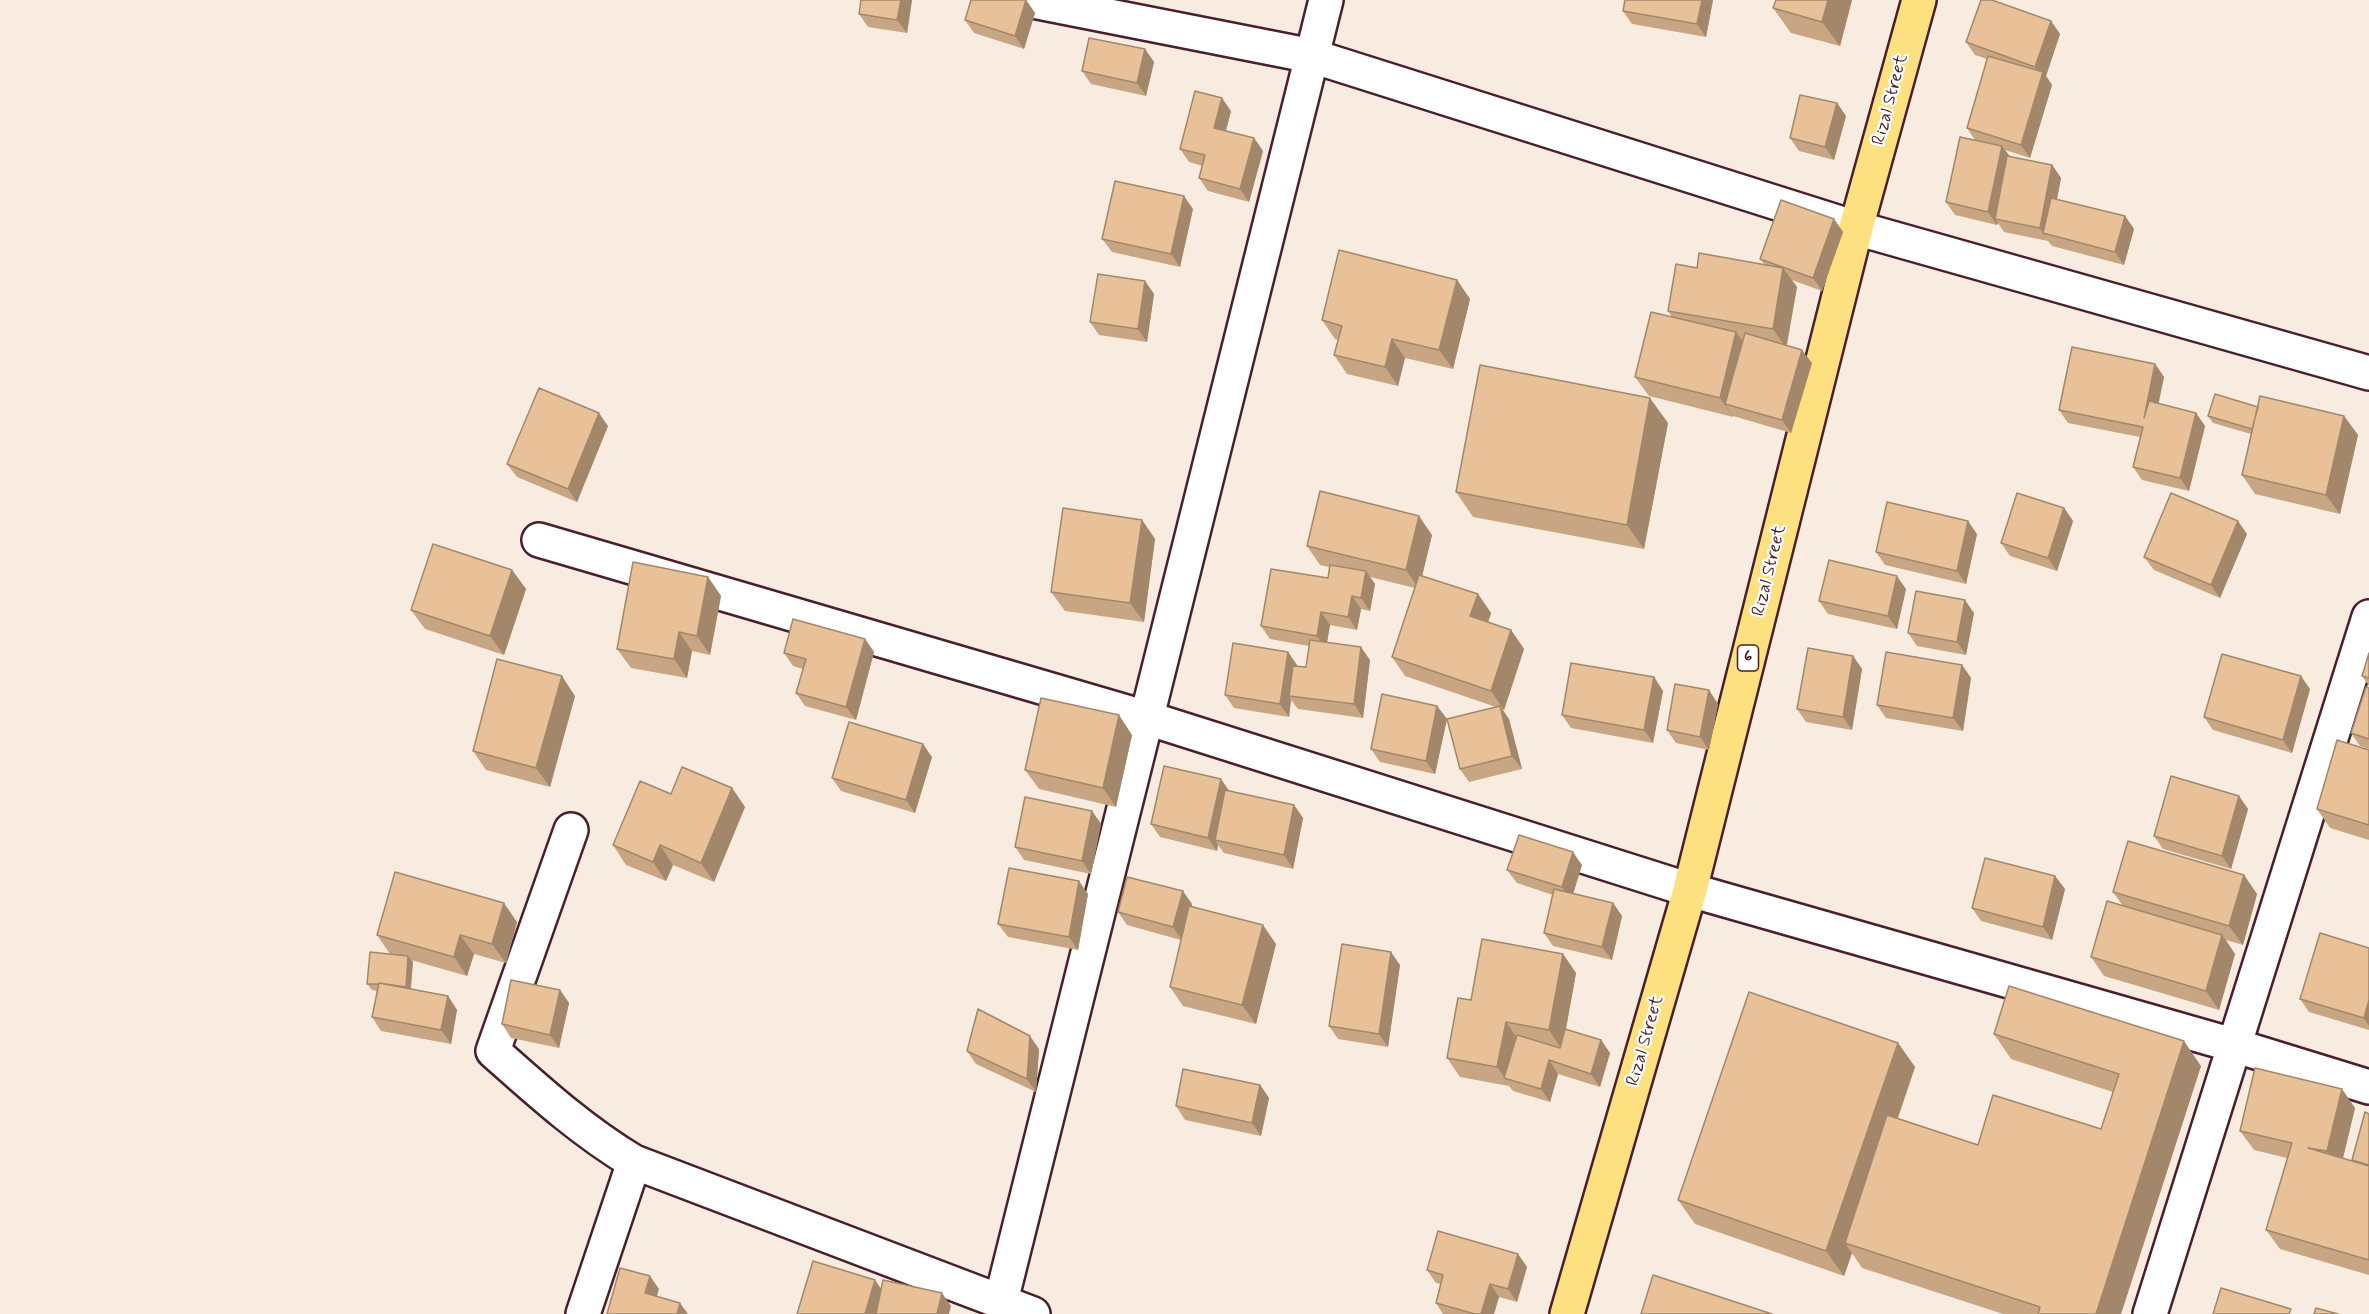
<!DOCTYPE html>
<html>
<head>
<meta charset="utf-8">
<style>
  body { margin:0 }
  canvas { display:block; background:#f8ece0 }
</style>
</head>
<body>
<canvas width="2369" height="1314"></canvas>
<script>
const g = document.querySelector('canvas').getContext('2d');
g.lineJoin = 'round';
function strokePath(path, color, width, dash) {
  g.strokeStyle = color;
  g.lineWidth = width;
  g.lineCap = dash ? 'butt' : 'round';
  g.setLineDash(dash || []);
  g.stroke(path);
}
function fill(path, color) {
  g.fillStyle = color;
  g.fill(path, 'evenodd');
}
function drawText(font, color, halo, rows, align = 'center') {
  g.font = font + ' Mynerve,sans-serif';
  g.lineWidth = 4.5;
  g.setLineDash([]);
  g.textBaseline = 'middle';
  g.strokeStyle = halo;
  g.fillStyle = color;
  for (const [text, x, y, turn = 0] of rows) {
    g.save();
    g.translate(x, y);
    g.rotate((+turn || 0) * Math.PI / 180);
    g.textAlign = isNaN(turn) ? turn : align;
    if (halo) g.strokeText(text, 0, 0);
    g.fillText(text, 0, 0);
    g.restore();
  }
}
const minor = new Path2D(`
  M1028 0 1312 56 1856 228 2369 373
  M539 540 1147 718 1690 890 2233 1045 2369 1087
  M571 830 493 1051C538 1091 582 1131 634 1162L1033 1314
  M1001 1301 1326 0
  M583 1314 634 1162
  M2150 1314 2369 617`);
const trunk = new Path2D(`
  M1567 1314 1690 890 1856 228 1919 0`);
strokePath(minor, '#4a1f2b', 38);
strokePath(trunk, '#4a1f2b', 38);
strokePath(minor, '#fff', 33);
strokePath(trunk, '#fde080', 33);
fill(new Path2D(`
  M912 0 907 33 868 27 859 14Z
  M1026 0 1035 13 1024 49 974 33 965 20Z
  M1713 0 1706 37 1632 24 1623 11Z
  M1852 0 1840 46 1791 33 1773 8Z
  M2051 21 2060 34 2046 76 2052 85 2030 158 2005 150 2009 156 2052 165 2061 178 2057 199 2125 216 2134 229 2124 265 2052 246 2048 241 2004 232 1998 223 1997 225 1955 215 1946 202 1975 140 1967 128 1987 59 1975 55 1966 42Z
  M1145 49 1154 62 1146 96 1091 84 1082 71Z
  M1837 103 1846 116 1834 160 1799 151 1790 138Z
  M1231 111 1226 131 1254 138 1263 151 1249 202 1208 191 1199 178 1203 166 1189 162 1180 149Z
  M1193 209 1180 267 1112 252 1102 239Z
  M1834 219 1843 232 1822 291 1792 280 1797 287 1787 345 1812 363 1791 433 1733 416V417L1649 396 1635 377 1672 317 1668 311 1697 268 1764 264 1760 259Z
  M1457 280 1470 299 1453 369 1405 358 1398 386 1347 374 1334 355 1338 340 1335 339 1322 320Z
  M1145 281 1154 294 1147 342 1099 335 1090 322Z
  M2155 364 2164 377 2158 403 2196 413 2205 426 2189 491 2142 480 2133 467 2140 437 2068 423 2059 410Z
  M2258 407 2344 416 2358 435 2340 514 2255 494 2242 475 2251 434 2213 423 2208 416Z
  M1668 423 1644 549 1473 517 1456 492Z
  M608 426 577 502 517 477 507 464Z
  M2064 508 2073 521 2057 571 2010 556 2001 543Z
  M1142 520 1155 539 1144 622 1065 611 1051 592Z
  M1977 534 1966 584 1885 565 1876 552Z
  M2247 534 2220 598 2154 570 2144 557Z
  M1432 535 1422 576 1478 594 1491 613 1488 622 1511 630 1524 649 1504 710 1502 709 1509 719 1522 769 1469 782 1460 769 1496 707 1405 676 1392 657 1415 588 1370 577 1375 584 1370 611 1361 609 1357 630 1330 625 1327 642 1370 660 1363 718 1298 709 1291 700 1289 717 1234 708 1225 695 1288 652 1297 666 1306 667 1309 646 1270 639 1261 626 1328 578 1329 567 1320 565 1307 546Z
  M512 570 526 589 504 655 425 629 411 610Z
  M708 577 721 596 710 655 692 651 687 678 631 668 617 649Z
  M1906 589 1897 629 1828 614 1819 601Z
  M1974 613 1966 655 1917 646 1908 633Z
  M865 639 874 652 856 720 805 706 796 693 803 669 793 666 784 653Z
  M2369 653V686L2362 676Z
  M1853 656 1862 669 1852 730 1806 722 1797 709Z
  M1962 665 1971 678 1963 731 1886 718 1877 705Z
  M1654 677 1663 691 1653 743 1571 728 1562 715Z
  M2369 688V749L2360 746 2351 733Z
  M2310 689 2292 753 2213 730 2204 717Z
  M575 696 550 787 486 770 473 751Z
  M1718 704 1709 750 1676 743 1667 730Z
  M1437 706 1447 719 1435 774 1380 762 1371 749Z
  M1132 735 1116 807 1039 789 1025 770Z
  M2369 750V840L2330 828 2317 809Z
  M932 757 915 813 841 791 832 778Z
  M732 788 745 807 714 882 673 865 666 881 626 865 613 845 671 794Z
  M1229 791 1294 805 1303 818 1293 869 1224 853 1218 845 1217 851 1160 837 1151 824Z
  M2239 796 2248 809 2231 869 2163 849 2154 836Z
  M1092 811 1101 824 1091 874 1024 860 1015 847Z
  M1582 865 1573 893 1613 903 1622 916 1612 960 1553 946 1544 933 1553 895 1517 883 1507 870Z
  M2244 875 2257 894 2243 945 2226 940 2235 954 2219 1010 2104 976 2091 957 2123 906 2113 892Z
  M2055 876 2065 889 2052 940 1981 921 1972 908Z
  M1088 894 1078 950 1008 937 998 924Z
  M1192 904 1191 907 1276 944 1256 1024 1183 1006 1170 987 1181 940 1127 925 1118 912Z
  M517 922 506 963 474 954 467 976 411 960 413 962 411 989 448 996 457 1010 451 1044 381 1031 372 1017 377 991 372 990 367 984 390 954 377 935Z
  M2369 948V1030L2309 1012 2300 999Z
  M1563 954 1576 973 1566 1029 1601 1040 1610 1053 1600 1087 1558 1074 1550 1102 1513 1091 1509 1086 1460 1077 1447 1058 1471 1000Z
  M1400 965 1388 1047 1338 1039 1329 1026Z
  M560 990 569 1003 559 1048 511 1038 502 1024Z
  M1994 1034 2201 1066 2121 1314H2003L1862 1268 1852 1253 1844 1276 1695 1224 1678 1200 1898 1043 1915 1067 1898 1118 1978 1145 2101 1129 2113 1092 2011 1059Z
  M1039 1049 1036 1092 976 1064 967 1051Z
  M1260 1085 1269 1098 1261 1136 1185 1120 1176 1106Z
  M2355 1108 2343 1158 2353 1161 2369 1114V1275L2280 1249 2266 1230 2287 1158 2254 1150 2240 1131Z
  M1518 1254 1527 1267 1517 1302 1499 1297 1494 1314H1443L1436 1303 1441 1284 1436 1283 1427 1270Z`), '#c8a683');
fill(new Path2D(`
  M901 0H912L907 33 897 20Z
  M1026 0 1035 13 1024 49 1015 36Z
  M1702 0H1713L1706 37 1697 24Z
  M1828 0H1852L1840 46 1822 22Z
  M2051 21 2060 34 2046 76 2052 85 2030 158 2021 145 2042 77 2035 67Z
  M1145 49 1154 62 1146 96 1137 83Z
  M1222 98 1231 111 1223 141 1214 128Z
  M1837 103 1846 116 1834 160 1825 147Z
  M1254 138 1263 151 1249 202 1240 189Z
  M2002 146 2012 159 1995 219 1998 223 1997 225 1988 212Z
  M2052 165 2061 178 2050 235 2043 234 2040 228Z
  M1184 196 1193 209 1180 267 1171 254Z
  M2125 216 2134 229 2124 265 2115 252Z
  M1834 219 1843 232 1822 291 1813 278Z
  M1783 268 1797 287 1786 348 1773 329Z
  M1457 280 1470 299 1453 369 1439 350Z
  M1145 281 1154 294 1147 342 1138 329Z
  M1736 332 1749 351 1725 404 1733 417 1720 398Z
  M1392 339 1405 358 1398 386 1385 367Z
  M1802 350 1812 363 1791 433 1782 420Z
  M2155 364 2164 377 2153 431 2144 418Z
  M1650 398 1668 423 1644 549 1627 525Z
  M599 413 608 426 577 502 568 489Z
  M2196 413 2205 426 2189 491 2180 478Z
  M2344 416 2358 435 2340 514 2326 495Z
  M2064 508 2073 521 2057 571 2048 558Z
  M1419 516 1432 535 1419 589 1406 570Z
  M1142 520 1155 539 1144 622 1130 603Z
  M1968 521 1977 534 1966 584 1957 571Z
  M2238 521 2247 534 2220 598 2211 585Z
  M512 570 526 589 504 655 490 636Z
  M1366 571 1375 584 1370 611 1361 598Z
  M1897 576 1906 589 1897 629 1888 616Z
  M708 577 721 596 710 655 697 636Z
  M1478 594 1491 613 1484 635 1470 616Z
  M1352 596 1361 609 1357 630 1348 617Z
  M1965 600 1974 613 1966 655 1957 642Z
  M1321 612 1330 625 1326 649 1317 636Z
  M1511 630 1524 649 1504 710 1491 691Z
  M679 632 692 651 687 678 674 659Z
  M865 639 874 652 856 720 846 707Z
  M1361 647 1370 660 1363 718 1354 704Z
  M1288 652 1297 665 1292 697 1289 696 1291 700 1289 717 1280 704Z
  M1853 656 1862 669 1852 730 1843 717Z
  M1962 665 1971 678 1963 731 1953 718Z
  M562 676 575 696 550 787 536 768Z
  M2301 676 2310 689 2292 753 2283 740Z
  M1654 677 1663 691 1653 743 1644 730Z
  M1709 690 1718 704 1709 750 1700 737Z
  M1437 706 1447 719 1435 774 1426 761Z
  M1500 706 1509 719 1522 769 1512 756Z
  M1119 715 1132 735 1116 807 1103 788Z
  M923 744 932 757 915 813 906 800Z
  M1221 779 1230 792 1215 840 1218 845 1217 851 1208 838Z
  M732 788 745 807 714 882 701 863Z
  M2239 796 2248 809 2231 869 2222 856Z
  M1294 805 1303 818 1293 869 1284 855Z
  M1092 811 1101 824 1091 874 1082 861Z
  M660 845 673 865 666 881 653 862Z
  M1573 852 1582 865 1571 901 1562 887Z
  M2244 875 2257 894 2243 945 2229 926Z
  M2055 876 2065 889 2052 940 2043 927Z
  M1079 881 1088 894 1078 950 1069 937Z
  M1183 891 1192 904 1182 940 1173 927Z
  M504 903 517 922 506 963 492 944Z
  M1613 903 1622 916 1612 960 1602 947Z
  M1263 925 1276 944 1256 1024 1242 1005Z
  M460 935 474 954 467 976 454 957Z
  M2222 935 2235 954 2219 1010 2206 991Z
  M1391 952 1400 965 1388 1047 1379 1034Z
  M1563 954 1576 973 1562 1050 1549 1030Z
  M408 956 413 962 410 993 406 987Z
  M560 990 569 1003 559 1048 550 1035Z
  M448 996 457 1010 451 1044 441 1030Z
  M2369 1000V1026L2364 1018Z
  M1506 1022 1519 1041 1505 1078 1497 1067Z
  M1030 1036 1039 1049 1036 1092 1027 1079Z
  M1601 1040 1610 1053 1600 1087 1591 1074Z
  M2184 1041 2201 1066 2121 1314H2096Z
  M1898 1043 1915 1067 1854 1246 1845 1243 1852 1253 1844 1276 1826 1251Z
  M1549 1060 1558 1074 1550 1102 1541 1089Z
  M1260 1085 1269 1098 1261 1136 1252 1123Z
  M2342 1089 2355 1108 2340 1170 2327 1151Z
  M1518 1254 1527 1267 1517 1302 1508 1289Z
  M650 1276 659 1289 654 1306 645 1293Z
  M875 1280 884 1293 878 1314H865Z
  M1490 1284 1499 1297 1494 1314H1481Z
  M942 1293 951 1306 949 1314H937Z
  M680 1303 688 1314H677Z`), '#a2876a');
const building = new Path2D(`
  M861 0H901L897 20 859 14Z
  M971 0H1026L1015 36 965 20Z
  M1625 0H1702L1697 24 1623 11Z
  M1776 0H1828L1822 22 1773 8Z
  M1981 0H1992L2051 21 2035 67 1966 42Z
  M1089 38 1145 49 1137 83 1082 71Z
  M1988 56 2043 72 2021 145 1967 128Z
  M1195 91 1222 98 1214 128 1254 138 1240 189 1199 178 1205 155 1180 149Z
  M1800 95 1837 103 1825 147 1790 138Z
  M1960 137 2002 146 1988 212 1946 202Z
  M2007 156 2052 165 2040 228 1995 219Z
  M1115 181 1184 196 1171 254 1102 239Z
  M2051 198 2125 216 2115 252 2043 233Z
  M1781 200 1834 219 1813 278 1760 259Z
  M1339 250 1457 280 1439 350 1392 339 1385 367 1334 355 1342 326 1322 320Z
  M1699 253 1783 268 1773 329 1668 311 1676 264 1697 268Z
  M1098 274 1145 281 1138 329 1090 322Z
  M1651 312 1736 332 1720 398 1635 377Z
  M1745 333 1802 350 1782 420 1725 404Z
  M2072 347 2155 364 2144 418 2149 401 2196 413 2180 478 2133 467 2143 427 2059 410Z
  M1480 365 1650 398 1627 525 1456 492Z
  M539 388 599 413 568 489 507 464Z
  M2215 394 2258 407 2252 429 2208 416Z
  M2260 396 2344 416 2326 495 2242 475Z
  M1320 491 1419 516 1406 570 1307 546Z
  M2017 493 2064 508 2048 558 2001 543Z
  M2171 493 2238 521 2211 585 2144 557Z
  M1887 502 1968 521 1957 571 1876 552Z
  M1063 508 1142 520 1130 603 1051 592Z
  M433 544 512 570 490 636 411 610Z
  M1829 560 1897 576 1888 616 1819 601Z
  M633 562 708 577 697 636 679 632 674 659 617 649Z
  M1330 565 1366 571 1361 598 1352 596 1348 617 1321 612 1317 636 1261 626 1271 569 1328 578Z
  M1419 575 1478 594 1470 616 1511 630 1491 691 1392 657Z
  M1916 591 1965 600 1957 642 1908 633Z
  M793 619 865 639 846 707 796 693 806 659 784 653Z
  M1310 640 1361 647 1354 704 1289 696 1293 666 1306 667Z
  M1233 643 1288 652 1280 704 1225 695Z
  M1808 648 1853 656 1843 717 1797 709Z
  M1886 652 1962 665 1953 718 1877 705Z
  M2369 653V678L2362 676Z
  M2222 654 2301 676 2283 740 2204 717Z
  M497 659 562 676 536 768 473 751Z
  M1571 663 1654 677 1644 730 1562 715Z
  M1675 684 1709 690 1700 737 1667 730Z
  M2366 687 2369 688V739L2351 733Z
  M1382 694 1437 706 1426 761 1371 749Z
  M1041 698 1119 715 1103 788 1025 770Z
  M1500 706 1512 756 1460 769 1447 719Z
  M849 722 923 744 906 800 832 778Z
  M2337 740 2369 750V825L2317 809Z
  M1164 766 1221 779 1208 838 1151 824Z
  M682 767 732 788 701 863 660 845 653 862 613 845 640 781 671 794Z
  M2171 776 2239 796 2222 856 2154 836Z
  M1225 790 1294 805 1284 855 1215 840Z
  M1025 797 1092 811 1082 861 1015 847Z
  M1519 835 1573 852 1562 887 1507 870Z
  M2128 841 2244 875 2229 926 2113 892Z
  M1985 858 2055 876 2043 927 1972 908Z
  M1009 868 1079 881 1069 937 998 924Z
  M395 872 504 903 492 944 460 935 454 957 377 935Z
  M1127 877 1183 891 1173 927 1118 912Z
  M1554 889 1613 903 1602 947 1544 933Z
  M2107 901 2222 935 2206 991 2091 957Z
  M1189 906 1263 925 1242 1005 1170 987Z
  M2320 933 2369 948V1000L2364 1018 2300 999Z
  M1482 939 1563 954 1549 1030 1506 1022 1497 1067 1447 1058 1458 998 1471 1000Z
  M1342 944 1391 952 1379 1034 1329 1026Z
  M370 952 408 956 406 987 379 983 378 984H367Z
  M511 980 560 990 550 1035 502 1024Z
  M379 983 448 996 441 1030 372 1017Z
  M2009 986 2184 1041 2096 1314H2038L2040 1307 1845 1243 1887 1115 1978 1145 1993 1095 2101 1129 2119 1074 1994 1034Z
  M1749 992 1898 1043 1826 1251 1678 1200Z
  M978 1009 1030 1036 1027 1079 967 1051Z
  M1565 1029 1601 1040 1591 1074 1549 1060 1541 1089 1504 1078 1517 1035 1560 1048Z
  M2255 1068 2342 1089 2327 1151 2308 1148 2369 1166V1260L2266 1230 2292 1143 2240 1131Z
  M1183 1069 1260 1085 1252 1123 1176 1106Z
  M2365 1112 2369 1114V1165L2352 1160Z
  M1438 1231 1518 1254 1508 1289 1490 1284 1481 1314H1475L1436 1303 1443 1275 1427 1270Z
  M813 1261 875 1280 865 1314H797Z
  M620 1268 650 1276 645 1293 680 1303 677 1314H607Z
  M1653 1275 1772 1314H1641Z
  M883 1280 942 1293 937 1314H876Z
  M2221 1288 2291 1309 2289 1314H2213Z
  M2316 1308 2338 1314H2314Z`);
fill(building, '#e8c198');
strokePath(building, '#a2876a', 1.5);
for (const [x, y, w] of [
  [1748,658,21]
]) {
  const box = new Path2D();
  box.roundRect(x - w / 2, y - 13, w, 26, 4.5);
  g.fillStyle = '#fff';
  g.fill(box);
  strokePath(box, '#4a1f2b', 1.5);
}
drawText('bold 16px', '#4a1f2b', null, [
  ["6",1748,658]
]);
drawText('18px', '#4a1f2b', '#fff', [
  ["Rizal Street",1891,100,-75],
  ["Rizal Street",1770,571,-76],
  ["Rizal Street",1646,1041,-74]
]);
</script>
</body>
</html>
